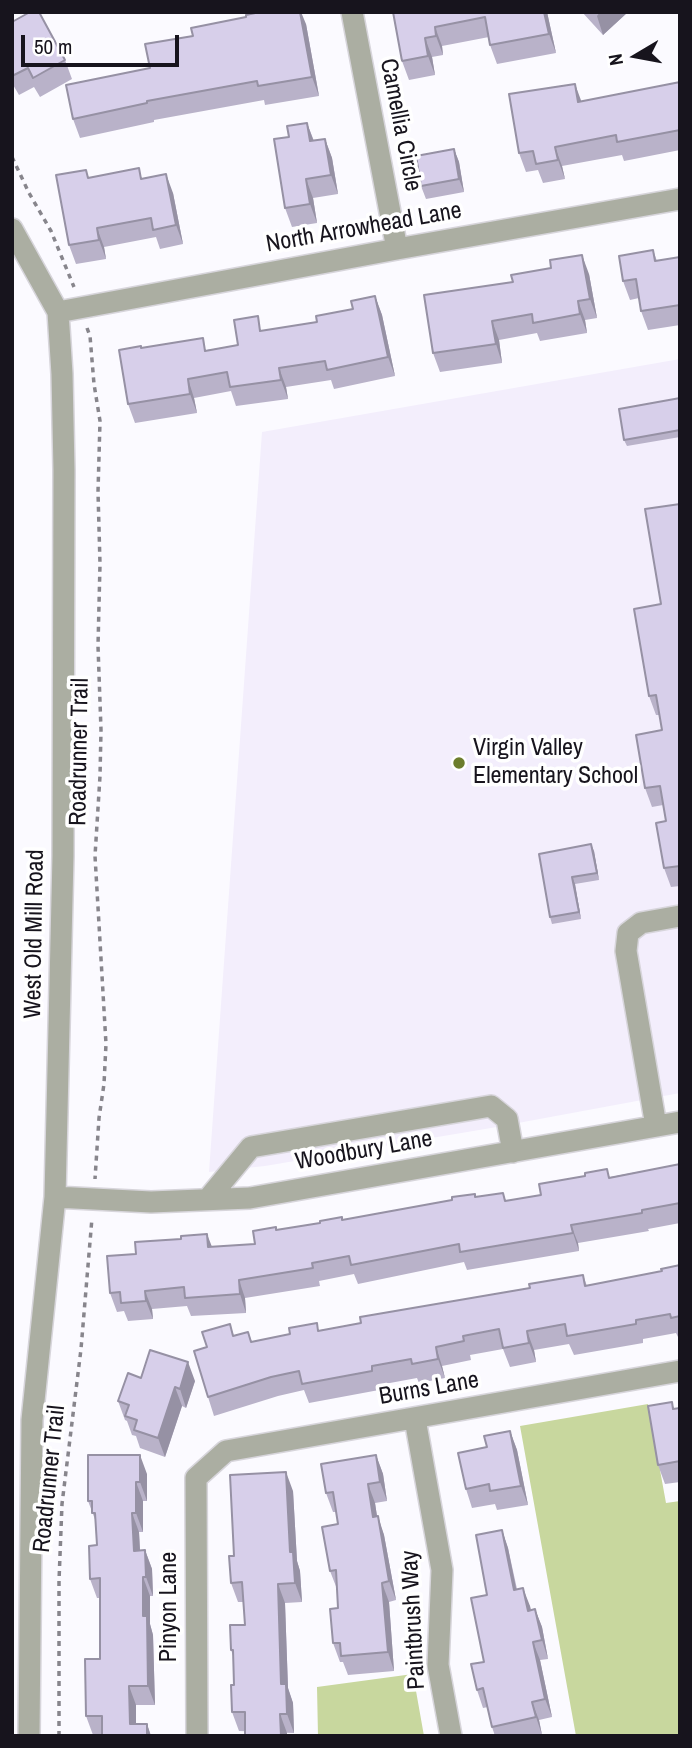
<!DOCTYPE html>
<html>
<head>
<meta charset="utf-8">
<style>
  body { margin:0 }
  #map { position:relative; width:692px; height:1748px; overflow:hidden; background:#fbfaff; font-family:"Archivo Narrow",sans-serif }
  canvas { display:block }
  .frame { position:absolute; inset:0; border:14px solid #17141d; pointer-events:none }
  .north { position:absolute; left:601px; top:21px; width:70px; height:70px; -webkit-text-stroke:5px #fff; paint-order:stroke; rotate:260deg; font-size:19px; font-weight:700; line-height:28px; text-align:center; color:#17141d }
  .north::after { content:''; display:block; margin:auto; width:24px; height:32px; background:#17141d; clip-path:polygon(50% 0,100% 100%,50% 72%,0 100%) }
  .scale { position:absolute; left:21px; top:35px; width:158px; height:32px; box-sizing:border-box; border:4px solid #17141d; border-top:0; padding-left:9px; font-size:21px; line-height:24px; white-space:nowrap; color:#17141d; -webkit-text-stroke:5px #fff; paint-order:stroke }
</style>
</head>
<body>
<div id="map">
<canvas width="692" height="1748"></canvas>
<div class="frame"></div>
<div class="north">N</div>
<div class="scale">50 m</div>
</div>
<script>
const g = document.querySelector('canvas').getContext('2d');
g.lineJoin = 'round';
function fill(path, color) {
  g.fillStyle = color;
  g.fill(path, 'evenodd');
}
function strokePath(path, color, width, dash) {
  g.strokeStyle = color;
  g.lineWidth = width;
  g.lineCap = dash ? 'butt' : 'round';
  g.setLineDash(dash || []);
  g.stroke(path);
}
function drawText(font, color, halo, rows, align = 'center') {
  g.font = font + ' "Archivo Narrow",sans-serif';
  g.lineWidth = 7;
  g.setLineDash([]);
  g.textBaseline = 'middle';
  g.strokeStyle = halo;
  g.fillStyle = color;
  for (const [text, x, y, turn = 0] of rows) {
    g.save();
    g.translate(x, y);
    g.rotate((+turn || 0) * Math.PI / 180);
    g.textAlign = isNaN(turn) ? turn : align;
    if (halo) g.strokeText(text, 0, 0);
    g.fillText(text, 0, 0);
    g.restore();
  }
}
fill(new Path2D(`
  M680 359V1093L491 1128 265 1166 209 1172 262 432Z`), '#f3eefc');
fill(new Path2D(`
  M648 1404 666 1503 680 1501V1736H576L520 1426Z
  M413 1674 424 1736H318L317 1687Z`), '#c8d79e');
const minor = new Path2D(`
  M352 12 397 249
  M12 229 58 312 62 374 64 470 63 856 55 1197 32 1420 29 1736
  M58 312 397 249 680 199
  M656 1126 626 951 628 933 641 923 680 916
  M55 1197 151 1202 250 1198 680 1122
  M208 1199 251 1147 491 1106 507 1119 513 1152
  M415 1419 442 1570 438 1665 451 1736
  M197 1736 196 1478 226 1451 680 1371`);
strokePath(minor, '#d7d5db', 24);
strokePath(new Path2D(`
  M12 157 29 193 51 231 74 287
  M87 328 90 336 94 384 100 421 98 492 100 564 98 646 101 730 100 776 95 856 106 1044 104 1084 99 1118 95 1179
  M59 1736V1581L62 1504 81 1349 92 1218`), '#87858c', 3.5, [5, 5]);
strokePath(minor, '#abaea2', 21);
fill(new Path2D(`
  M393 12H547L556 53 497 64 490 45 489 37 442 46 443 55 432 57 435 75 409 80 402 61Z
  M582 12H628L603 35Z
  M12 22 65 60 72 79 40 97 34 87 19 95 12 83Z
  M306 24 319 96 265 105 264 100 154 120V122L80 138 73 119 150 68Z
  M680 82V150L624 161 622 155 562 166 565 179 543 183 538 170 526 172 519 153 582 101Z
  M307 123 314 141 325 139 332 158 338 194 313 198 317 223 292 227 285 208 289 137Z
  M454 149 459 162 464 192 426 199 421 186Z
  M89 177 143 179 173 193 183 244 160 249 156 237 104 247 106 259 76 264 69 245Z
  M653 250 657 261 680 257V325L648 330 641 311 639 298 630 300 623 281Z
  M589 274 597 318 585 320 587 333 540 341 537 333 499 340 502 363 440 372 433 353 424 295Z
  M375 296 382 315 395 376 334 389 331 380 286 387 288 399 236 406 231 391 194 398 197 413 135 423 128 404 142 348 207 350 238 345 263 331 317 322 353 309Z
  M680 398V437L627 446 624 440Z
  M680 504V886L671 887 664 868 666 821 663 805 652 807 645 788 662 730 660 715H656L649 696 661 604Z
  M594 851 599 880 575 884 581 919 552 924 550 917 539 854Z
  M680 1164V1223L648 1229 649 1231 578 1243 579 1251 467 1270 464 1262 358 1284 354 1274 319 1281 320 1286 245 1298 246 1313 191 1316 187 1306 152 1309 153 1319 128 1321 124 1311 117 1312 110 1293 212 1247 255 1244 277 1230 320 1223 342 1217 343 1220 503 1193 506 1201 541 1195 610 1177Z
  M680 1265V1337H678L676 1333 643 1339V1343L574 1355 569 1344 534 1350 536 1362 510 1367 503 1349 470 1355 471 1360 442 1366 445 1378 419 1383 417 1378 379 1385V1390L309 1403 304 1390 278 1396 214 1416 208 1397 207 1347 230 1324 234 1336 248 1332 252 1342 361 1323 530 1288 583 1275 587 1286 662 1271Z
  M141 1378 195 1381 186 1408 182 1406 165 1457 140 1448 136 1436 132 1435 127 1421 125 1420 118 1401Z
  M672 1402 674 1409 680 1408V1482L665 1484 658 1465Z
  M510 1431 517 1450 528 1505 497 1510 495 1504 472 1508 466 1489 487 1447Z
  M376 1455 383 1474 387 1501 375 1503 377 1516 384 1535 396 1600 389 1602 394 1671 348 1675 343 1662H340L333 1643 338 1608 337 1589 330 1571 338 1524 336 1512H333L326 1493Z
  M147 1474V1501H143V1532H139L140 1550H145L152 1569 153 1596H150V1624L153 1635 155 1705H136V1724H147L151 1736 93 1735 86 1716 100 1659V1598H97L90 1579 97 1545 96 1522 88 1501Z
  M293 1491 297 1561 300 1571 302 1602 285 1603 288 1688 293 1703 294 1733 239 1731 232 1712 234 1685V1658L231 1650 245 1625 244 1602H238L231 1583 234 1556Z
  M502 1530 508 1548 517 1589 530 1606 531 1610 535 1609 542 1627 548 1659 540 1660 552 1717 539 1720 542 1735 541 1736H495L492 1727 488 1707 483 1708 477 1690 484 1662 487 1595Z`), '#b9b2c9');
fill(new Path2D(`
  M300 12H301L306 24 319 96 312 77Z
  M544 12H547L556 53 549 34Z
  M600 12H628L603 35 597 16Z
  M435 27 442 46 443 55 436 36Z
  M425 38 432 57 435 75 428 56Z
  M575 84 582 103 578 102Z
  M307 123 314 142 310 141Z
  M325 139 332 158 338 194 331 175Z
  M555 147 562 166 565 179 558 160Z
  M454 149 459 162 464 192 459 179Z
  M166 174 173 193 183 244 176 225Z
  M306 179 313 198 317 223 310 204Z
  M97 228 104 247 106 259 99 240Z
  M582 255 589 274 597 318 590 299Z
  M375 296 382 315 395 376 388 357Z
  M578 301 585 320 587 333 580 314Z
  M492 321 499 340 502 363 496 344Z
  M279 368 286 387 288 399 281 380Z
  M188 379 194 398 197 413 190 394Z
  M591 844 594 851 599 880 597 873Z
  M572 877 575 884 581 919 579 912Z
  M571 1225 578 1243 579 1251 573 1233Z
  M207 1234 214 1252 208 1247Z
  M239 1280 245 1298 246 1313 240 1294Z
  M145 1291 152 1309 153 1319 146 1301Z
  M527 1331 534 1350 536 1362 529 1343Z
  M436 1347 442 1366 445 1378 438 1359Z
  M188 1362 195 1381 186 1408 180 1389Z
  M175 1387 182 1406 165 1457 158 1438Z
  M510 1431 517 1450 528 1505 521 1486Z
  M140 1455 147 1474V1501L140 1482Z
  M376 1455 383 1474 387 1501 380 1482Z
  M286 1472 293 1491 297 1561 300 1571 302 1602 295 1583 290 1552Z
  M136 1482 143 1501V1532L136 1513Z
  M368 1484 375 1503 380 1536 373 1517Z
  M132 1513 139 1532 141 1570 134 1551Z
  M378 1516 384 1535 396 1600 389 1581Z
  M502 1530 508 1548 520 1608 514 1590Z
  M145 1550 152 1569 153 1596 146 1577Z
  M143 1577 150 1596V1624L153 1635 155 1705 148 1686 143 1616Z
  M382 1583 389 1602 394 1671 388 1652Z
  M278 1584 285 1603 288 1688 293 1703 294 1733 287 1714 281 1684Z
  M523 1588 530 1606 534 1629 528 1611Z
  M535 1609 542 1627 548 1659 542 1640Z
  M533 1642 540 1660 552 1717 545 1699Z
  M129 1686 136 1705V1736L130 1724Z
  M532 1702 539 1720 542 1735 536 1717Z
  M280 1714 287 1733V1736H281Z
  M147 1724 151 1736H147Z`), '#9691a4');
const building = new Path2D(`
  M30 12H39L65 60 33 78 28 68 12 76V22Z
  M260 12H300L312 77 258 86 257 81 147 101V103L73 119 66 85 150 68 145 44 193 36 191 28 246 17V15Z
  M393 12H544L549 34 490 45 485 17 435 27 436 36 425 38 428 56 402 61Z
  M680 82V130L617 142 616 135 555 147 558 160 536 164 533 151 519 153 509 94 575 84 578 102Z
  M307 123 310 141 325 139 331 175 306 179 310 204 285 208 274 139 289 137 287 126Z
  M454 149 459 179 421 186 416 156Z
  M139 168 141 179 166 174 176 225 153 230 151 218 97 228 99 240 69 245 56 175 86 170 88 178Z
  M653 250 655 261 680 257V305L641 311 636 279 623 281 619 256Z
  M582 255 590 299 578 301 580 314 533 323 532 314 492 321 496 344 433 353 424 295 513 282 511 275 551 268 550 260Z
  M375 296 388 357 327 370 325 361 279 368 281 380 230 387 227 372 188 379 190 394 128 404 119 350 141 346V348L203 338 205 351 238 345 234 320 258 316 260 331 317 322 316 316 353 309 351 301Z
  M680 398V430L624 440 619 409Z
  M680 504V866L664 868 656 823 666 821 660 786 645 788 636 735 662 730 656 695 649 696 634 609 661 604 645 509Z
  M591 844 597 873 572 877 579 912 550 917 539 854Z
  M680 1164V1203L642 1210V1213L571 1225 573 1233 460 1252 459 1244 351 1265 349 1256 312 1263 313 1268 239 1280 240 1294 185 1298 184 1287 145 1291 146 1301 121 1303 120 1292 110 1293 107 1256 136 1254 135 1242 181 1239V1236L207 1234 208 1247 255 1244 253 1231 276 1227V1230L320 1223V1221L342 1217V1220L452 1200V1197L475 1194V1197L503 1193 505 1201 541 1195 539 1184 585 1176V1173L607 1169 609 1178Z
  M680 1265V1316L671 1318 670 1314 636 1320V1324L567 1336 565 1324 527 1331 529 1343 503 1348 499 1329 463 1336 464 1341 436 1347 438 1359 412 1364 411 1359 372 1366V1371L302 1384 299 1371 271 1377 208 1397 194 1351 207 1347 202 1332 230 1324 233 1336 248 1332 251 1342 290 1334 289 1328 317 1323 318 1331 361 1323 360 1317 530 1288 529 1284 583 1275 585 1286 662 1271 661 1269Z
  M150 1350 188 1362 180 1389 175 1387 158 1438 134 1430 137 1420 125 1416 129 1405 118 1401 128 1373 141 1378Z
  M672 1402 673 1409 680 1408V1461L658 1465 648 1406Z
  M510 1431 521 1486 490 1491 489 1484 466 1489 458 1453 487 1447 484 1436Z
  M88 1455H140V1482H136V1513H132L134 1551 145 1550 146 1577H143V1616H147L148 1686H129L130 1724H147V1736H102V1716H86L85 1659H100V1578L90 1579 89 1546 97 1545 95 1513H92V1501H88Z
  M376 1455 380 1482 368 1484 373 1517 378 1516 389 1581 382 1583 388 1652 341 1656 340 1643H333L330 1609 338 1608 336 1570 330 1571 322 1527 338 1524 333 1492 326 1493 321 1464Z
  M286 1472 290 1552H293L295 1583 278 1584 281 1684H286L287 1714H280L281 1736H245V1712H232L231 1685H234L233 1650H231L230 1625H245L242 1582 231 1583 229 1556H234L230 1475Z
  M502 1530 514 1590 523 1588 528 1611 535 1609 542 1640 533 1642 545 1699 532 1702 536 1717 492 1727 483 1688 477 1690 471 1664 484 1662 471 1598 487 1595 476 1535Z`);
fill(building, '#d7cfea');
strokePath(building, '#9691a4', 2);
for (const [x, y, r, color] of [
  [459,763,7,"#6c7d2c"]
]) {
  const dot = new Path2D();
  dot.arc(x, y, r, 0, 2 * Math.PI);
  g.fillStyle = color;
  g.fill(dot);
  strokePath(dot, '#fff', 2.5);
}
drawText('24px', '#17141d', '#fff', [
  ["Camellia Circle",400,125,79],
  ["North Arrowhead Lane",364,228,-10],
  ["Roadrunner Trail",80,752,-89],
  ["West Old Mill Road",35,934,-89],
  ["Woodbury Lane",364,1151,-10],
  ["Burns Lane",429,1389,-10],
  ["Roadrunner Trail",50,1479,-84],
  ["Pinyon Lane",170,1607,-90],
  ["Paintbrush Way",414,1620,-93]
]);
drawText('24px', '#17141d', '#fff', [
  ["Virgin Valley",473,749],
  ["Elementary School",473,777]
], 'left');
</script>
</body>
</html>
